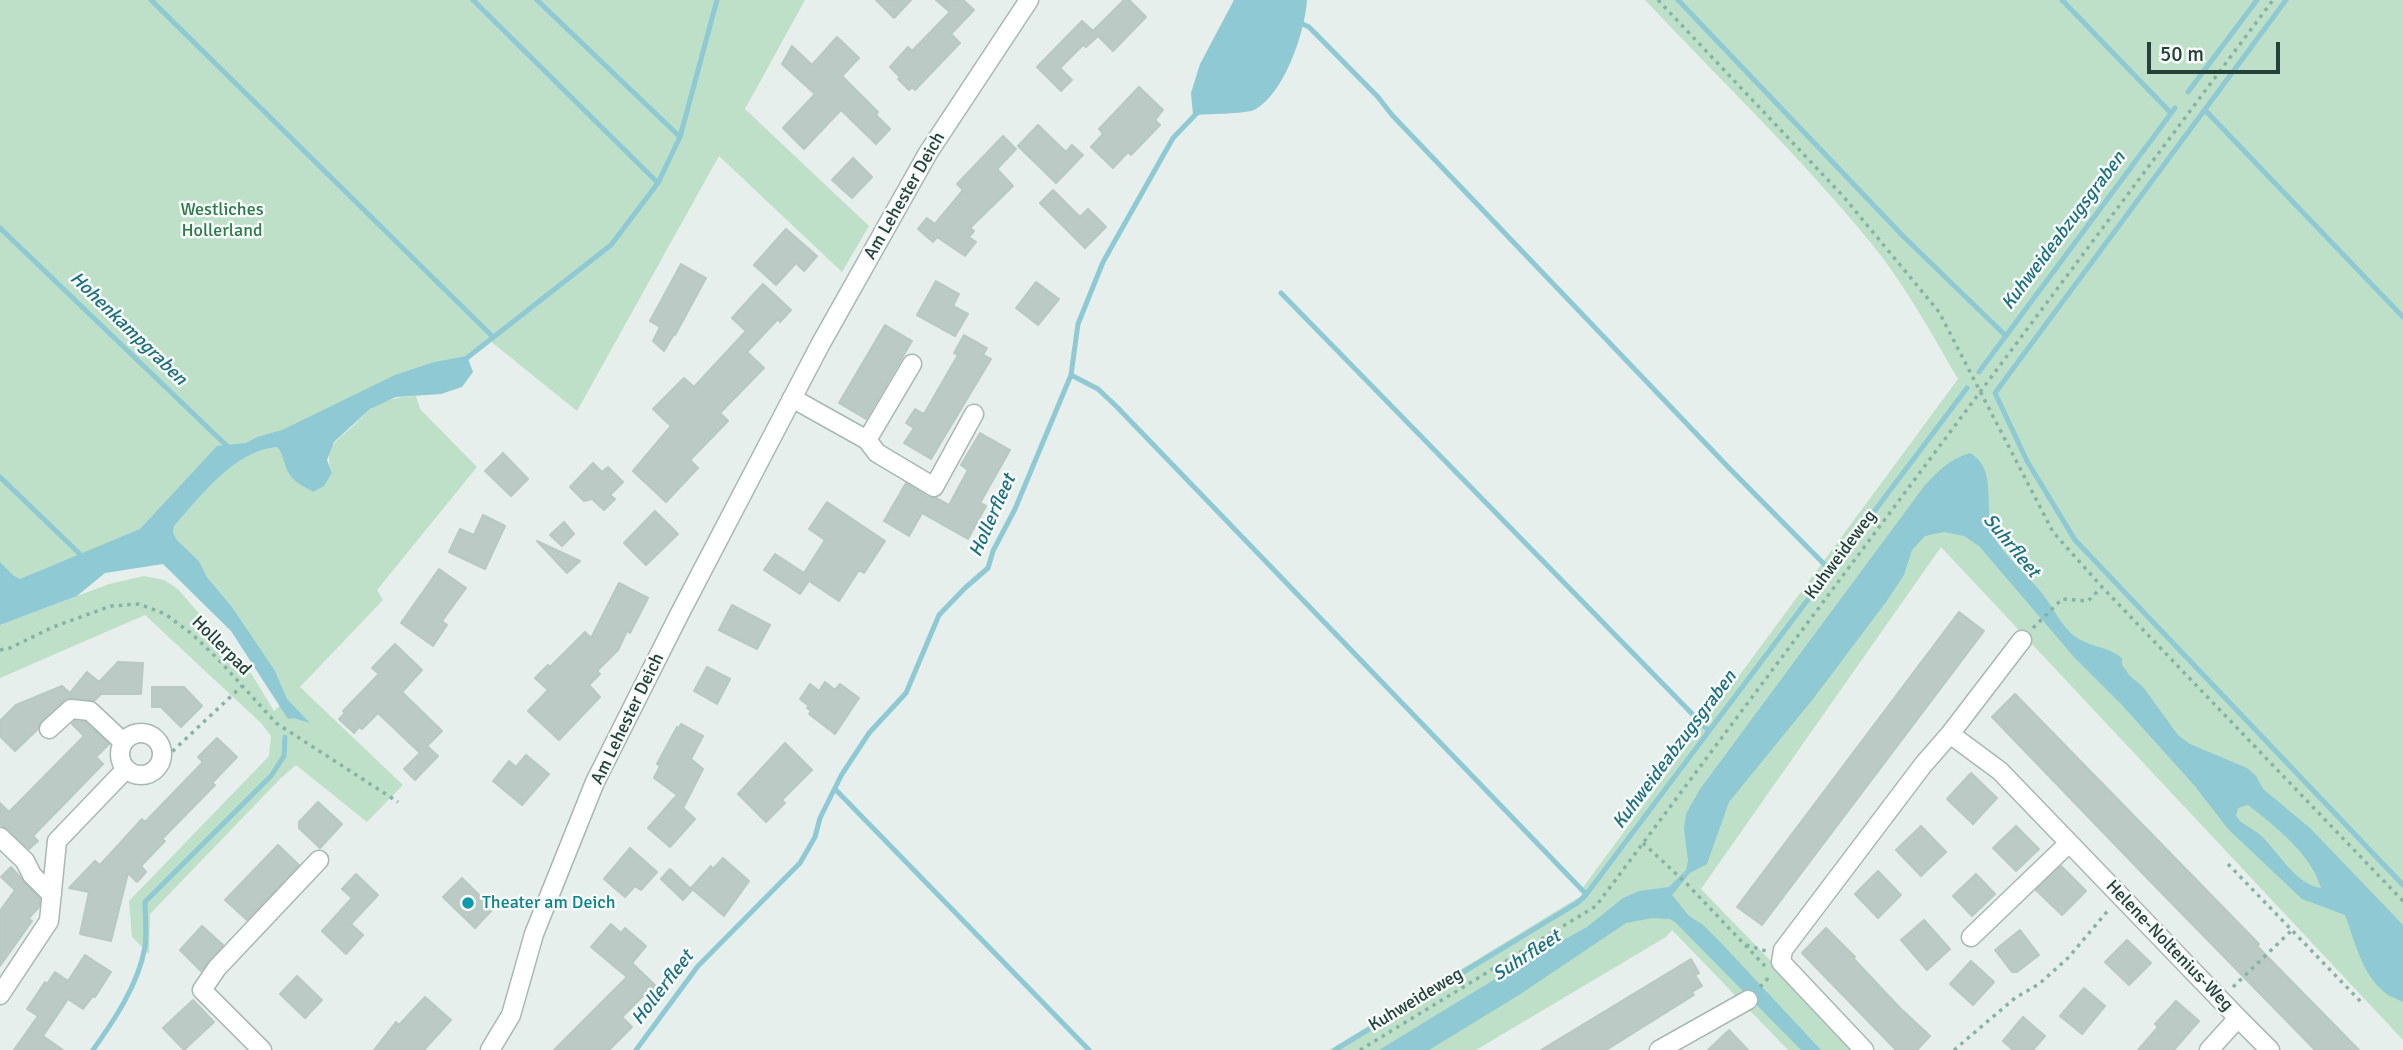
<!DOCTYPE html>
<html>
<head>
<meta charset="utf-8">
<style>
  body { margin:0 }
  #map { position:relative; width:2403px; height:1050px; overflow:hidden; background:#e6efeb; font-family:Signika,sans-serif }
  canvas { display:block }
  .scale { position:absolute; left:2147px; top:42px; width:133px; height:32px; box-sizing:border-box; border:4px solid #24423a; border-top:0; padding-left:9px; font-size:21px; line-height:24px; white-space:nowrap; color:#24423a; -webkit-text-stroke:5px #f7fbf9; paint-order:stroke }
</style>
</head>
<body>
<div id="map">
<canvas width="2403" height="1050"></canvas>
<div class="scale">50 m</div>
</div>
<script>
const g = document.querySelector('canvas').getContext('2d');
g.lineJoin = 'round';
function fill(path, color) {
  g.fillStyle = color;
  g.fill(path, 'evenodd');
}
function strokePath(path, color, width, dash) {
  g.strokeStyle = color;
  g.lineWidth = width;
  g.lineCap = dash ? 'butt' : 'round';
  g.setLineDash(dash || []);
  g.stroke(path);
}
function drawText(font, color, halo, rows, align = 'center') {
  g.font = font + ' Signika,sans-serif';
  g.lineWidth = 5;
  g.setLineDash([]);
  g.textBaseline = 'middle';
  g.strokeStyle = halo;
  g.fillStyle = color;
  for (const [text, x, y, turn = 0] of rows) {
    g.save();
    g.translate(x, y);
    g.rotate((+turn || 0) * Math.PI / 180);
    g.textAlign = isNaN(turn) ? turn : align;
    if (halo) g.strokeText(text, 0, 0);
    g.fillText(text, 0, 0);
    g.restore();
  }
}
fill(new Path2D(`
  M0 0H805L745 109 869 226 842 272 719 156 577 411 489 340 454 366 219 458 154 532 0 596Z
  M1645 0H2403V1040L1941 547 1701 889 1857 1050H1788L1672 930 1666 937 1476 1050H1329L1581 896 1584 886 1958 379C1932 335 1907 288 1875 248 1804 160 1722 82 1645 0Z
  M416 396 420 409 477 467 377 590 383 600 300 687 403 785 367 822 296 765 281 778 150 914 149 954 132 937 129 901 269 756 271 736 261 723 145 615 0 678V625L109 584 144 576 164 580 178 589 252 675 274 711 287 699 232 607 207 577 199 561 177 540 173 533 174 526C201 496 234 451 277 447L285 460 289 475 313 492 323 486 332 473C323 448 335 442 352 427 358 422 362 416 368 411 381 399 400 397 416 396Z`), '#bfe0c8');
fill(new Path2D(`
  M1234 0H1307C1305 32 1284 95 1254 110 1245 114 1206 114 1193 115L1191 93 1200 64Z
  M467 356 473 372 462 387 441 394 396 397 370 409 334 442 327 460 332 473 324 486 313 492C305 487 294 482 289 474 284 465 284 455 277 447 234 451 201 496 174 526L173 533 177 540 199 561 207 577 232 607 275 671 287 699 310 723 294 718 288 719 231 631 163 564 105 573 77 596 0 625V562L14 576 20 579 140 529 217 446 246 443 257 437 282 430 395 375 434 362Z
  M1970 453C2000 470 1981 512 1995 538 2005 557 2031 578 2044 596 2054 609 2061 625 2073 635 2088 647 2107 646 2122 658V665L2130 676 2143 687 2178 735 2190 744 2247 768 2256 776 2263 789 2310 828 2403 925V1002C2397 999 2388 996 2383 991 2361 972 2355 941 2345 915L2302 899 2228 829 2194 785 2122 705 2074 657 1979 546 1964 536 1944 532 1925 536 1912 550 1904 575 1886 602 1813 699 1729 802 1707 864 1690 873 1672 895 1689 916 1702 924 1724 946 1821 1050H1801L1676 923 1670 919 1653 918 1626 923 1519 995 1429 1050H1379L1518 965 1587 927 1623 898 1639 891 1669 887 1686 870 1688 861 1684 829 1686 814 1700 789 1925 485C1939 470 1950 459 1970 453ZM2248 805C2275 826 2311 854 2321 888 2294 884 2278 850 2258 833 2250 827 2241 824 2236 816L2238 808Z`), '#8ec9d4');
strokePath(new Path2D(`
  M151 0 493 337
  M473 0 658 183
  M537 0 680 137
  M1678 0 1903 236 2006 336
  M2062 0 2171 113
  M2286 0 1995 393 2027 461 2075 540 2403 885
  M1296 21 1309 27 1378 97 1392 115 1730 469 1830 570
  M2188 92 2257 0
  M2205 110 2403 317
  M0 228 229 448
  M1281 293 1709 731
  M463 361 611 245 658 183 680 137 717 0
  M1979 372 2175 108
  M1071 375 1098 389 1117 407 1586 894
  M0 477 83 557
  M835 789 1089 1050
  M93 1050C115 1019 138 985 145 947 147 933 145 916 145 902L271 776 284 756 285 737
  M636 1050 698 966 800 863 815 837 820 818 842 774 869 733 906 693 939 615 965 588 988 568 993 551 1015 509 1071 375 1078 324 1103 262 1173 138 1199 111
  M1335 1050 1577 903 1585 896 1967 388`), '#8ec9d4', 5);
const building = new Path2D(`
  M876 0H911L894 18Z
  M936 0H963L974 10 951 34 960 43 915 90 912 87 909 90 898 79 900 77 890 67 908 47 912 51 950 12Z
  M1124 0H1129L1146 17 1113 51 1098 36 1086 47 1083 45 1060 68 1072 80 1061 91 1037 67 1082 21 1093 31Z
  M837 37 859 58 842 76 878 112 876 115 890 129 876 144 841 110 804 149 783 128 815 94 782 64 792 46 812 65Z
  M1139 87 1163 110 1155 120 1160 125 1131 155 1128 152 1113 168 1091 147 1103 134 1099 129Z
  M1038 125 1066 152 1072 145 1083 155 1056 183 1018 146Z
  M1003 136 1016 149 997 169 1013 186 970 228 974 231 969 237 976 242 965 256 937 237 933 242 918 229 927 218 935 224 963 190 957 184Z
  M853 158 872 177 852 198 832 180Z
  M1053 190 1080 217 1088 209 1106 227 1085 248 1040 203Z
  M786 229 817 256 804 271 796 263 776 285 754 265Z
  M681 264 706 278 675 335 674 334 664 351 653 341 660 327 650 321Z
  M936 281 959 294 953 306 968 314 955 336 917 315Z
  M1036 282 1059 299 1038 325 1016 308Z
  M763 284 791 310 780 322 778 319 747 352 764 368 720 413 728 421 690 460 698 468 666 502 633 471 671 426 653 409 684 378 694 387 746 331 732 318Z
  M885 325 912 341 866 419 839 403Z
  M964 335 987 348 983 355 991 359 931 459 904 443 914 428 906 423 915 409 924 414 958 355 954 353Z
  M980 433 1010 450 980 503 986 506 968 539 922 513 909 536 884 521 906 483 928 497 936 498 949 505 968 470 961 465Z
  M503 453 528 479 511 496 485 471Z
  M593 463 602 472 608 467 623 482 610 495 615 499 604 510 592 499 584 501 570 487Z
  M827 502 885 541 864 573 859 570 839 601 809 581 800 594 764 570 775 554 804 573 825 540 809 529Z
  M655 511 678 534 646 565 624 543Z
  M483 515 505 526 485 569 449 552 460 529 474 535Z
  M564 522 574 534 562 546 550 535Z
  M537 541 580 561 567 573Z
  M439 569 466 588 442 621 447 625 433 646 401 623Z
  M619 583 648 598 630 633 627 631 618 650 597 671 600 674 589 685 600 697 559 740 528 711 548 690 535 678 548 665 550 667 585 632 591 638Z
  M732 605 770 625 757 649 719 630Z
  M1959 612 1984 631 1762 925 1737 907Z
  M395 644 422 670 402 692 442 731 427 746 438 756 415 780 404 769 420 753 378 713 362 729 359 727 354 733 339 719 345 713 343 711 379 674 372 668Z
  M118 662 143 663 141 694H101L94 701 67 698 41 721 38 729 15 751 0 736V721L16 705 62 686 70 693 87 672 99 682Z
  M707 667 730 679 717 704 694 691Z
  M825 682 835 690 840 684 859 698 835 734 809 714 811 711 807 708 809 706 800 699 810 684 819 691Z
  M152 687H184L202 706 181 727 161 707H152Z
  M2015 694 2259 944 2257 946 2359 1050H2315L2149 880 1992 717Z
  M75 721 85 722 109 744 96 757 103 764 33 836 38 841 29 849 8 829 0 825V803L9 812 84 736 72 724Z
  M681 724 703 736 691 759 703 769 683 808 695 819 670 847 648 828 677 795 654 778 660 766 657 764 677 727 679 728Z
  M217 738 237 757 212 783 215 785 162 839 165 841 141 866 146 872 137 882 128 873 111 941 80 934 89 892 69 888 95 861 100 865 142 819 145 822 203 762 198 757Z
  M785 743 812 770 782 800 785 803 766 822 738 794Z
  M526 755 549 774 522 805 493 781 509 761 516 767Z
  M1971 773 1997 798 1973 824 1947 799Z
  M318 802 342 824 320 848 299 828V822Z
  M1921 826 1946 852 1921 876 1896 850Z
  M2016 826 2039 849 2016 871 1993 848Z
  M278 845 299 865 247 920 225 900Z
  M630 848 657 872 641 890 635 886 625 897 604 879Z
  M723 858 749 881 724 916 691 888 711 866 713 869Z
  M2061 866 2086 891 2062 915 2036 890Z
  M11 867 40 899 39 907 28 919 32 921 0 966V911L15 890 1 877Z
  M670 869 692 890 683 900 661 879Z
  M1878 871 1901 895 1878 918 1855 894Z
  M356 874 378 895 351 924 363 935 346 954 322 931 352 898 342 889Z
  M1976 874 1995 894 1972 916 1953 896Z
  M462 878 493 909 475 928 443 897Z
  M1924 920 1950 949 1927 970 1901 940Z
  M611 924 621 933 625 928 646 946 632 963 662 992 655 1001 646 993 622 1017 632 1027 609 1050H554L627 977 591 947Z
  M202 926 223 945 201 971 180 950Z
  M1826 928 1855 957 1853 958 1900 1008 1930 1036 1917 1050H1896L1802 953Z
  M2020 930 2039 955 2017 972H2012L1995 950Z
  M2127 940 2151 963 2129 985 2105 962Z
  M85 955 111 972 95 997 93 996 83 1009 68 999 43 1036 63 1050H14L38 1016 27 1009 45 982 47 984 55 972 68 981Z
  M1691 959 1699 973 1695 975 1702 986 1692 992 1694 995 1606 1050H1541Z
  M1971 961 1994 982 1973 1005 1950 984Z
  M297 976 322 1000 305 1018 280 994Z
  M2084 988 2105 1006 2082 1034 2060 1016Z
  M425 997 451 1020 424 1050H374L396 1022 399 1025Z
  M193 1000 214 1022 184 1050 163 1028Z
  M2176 1001 2199 1021 2174 1050H2138L2158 1027 2155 1024Z
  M2023 1017 2045 1036 2033 1050H2013L2003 1041Z
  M1729 1030 1748 1050H1708Z`);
fill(building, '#bbcac4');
strokePath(building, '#b8c9c2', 2);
const minor = new Path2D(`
  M792 398 867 440 877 453 934 487 974 414
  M867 440 912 364
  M49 729 71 709 90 711 123 742
  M120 754a21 21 0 1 1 42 0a21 21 0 1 1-42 0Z
  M1950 734 2022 640
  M0 837 25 861 32 875 52 895
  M1971 937 2069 843
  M0 995 49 921 57 841 126 769
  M2238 1018 2270 1050
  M262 1050 202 990 217 968 319 860
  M490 1050 511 1015 534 934 595 782 679 615 820 345 928 153 1029 0
  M1659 1050 1748 1000
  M1864 1050 1781 962 1783 950 1923 765 1950 734 2000 771 2238 1018 2209 1050`);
strokePath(minor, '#a8b8b2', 21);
strokePath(new Path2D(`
  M1658 0 1843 196 1939 312 2053 532 2102 587 2403 901
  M2033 628 2062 599 2088 601 2102 587
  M0 650 10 648 53 627 111 606 139 604 165 614 192 634 218 659 276 723 398 802
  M160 763 242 686
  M1643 843 1687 884 1765 966
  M2228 864 2362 1003
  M1746 945 1766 951
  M1760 987 1771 975
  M2233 987 2292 930
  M1360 1050 1596 906 2273 0
  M1954 1050 2015 998 2039 984 2069 957 2110 908`), '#86b3a5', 3.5, [3.5, 5]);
strokePath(minor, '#fff', 18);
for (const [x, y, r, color] of [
  [468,903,7,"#0f9aa8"]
]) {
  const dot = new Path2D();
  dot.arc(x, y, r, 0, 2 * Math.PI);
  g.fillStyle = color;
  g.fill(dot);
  strokePath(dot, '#f7fbf9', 2.5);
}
drawText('18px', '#24423a', '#f7fbf9', [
  ["Am Lehester Deich",905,196,-60],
  ["Kuhweideweg",1841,555,-53],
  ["Hollerpad",221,646,45],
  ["Am Lehester Deich",628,719,-64],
  ["Helene-Noltenius-Weg",2169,946,46],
  ["Kuhweideweg",1416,1000,-31]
]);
drawText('18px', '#2d7a4b', '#f7fbf9', [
  ["Westliches",222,210],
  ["Hollerland",222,231]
]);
drawText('18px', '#0d838f', '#f7fbf9', [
  ["Theater am Deich",482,903]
], 'left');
drawText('italic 19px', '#1c6f80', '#f7fbf9', [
  ["Kuhweideabzugsgraben",2064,231,-53],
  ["Hohenkampgraben",128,329,44],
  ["Hollerfleet",993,516,-66],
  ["Suhrfleet",2011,546,50],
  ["Kuhweideabzugsgraben",1675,750,-53],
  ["Suhrfleet",1527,956,-33],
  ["Hollerfleet",663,988,-52]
]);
</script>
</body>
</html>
